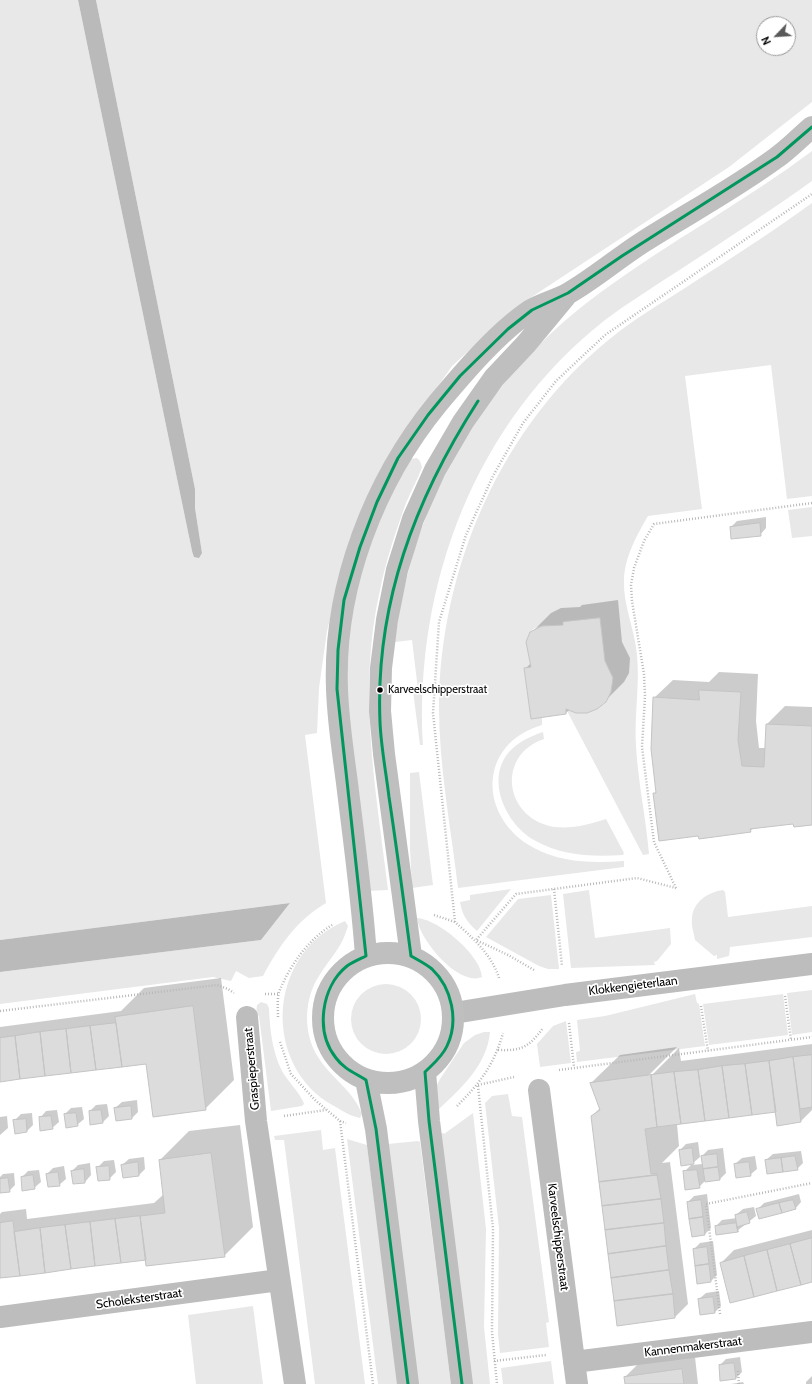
<!DOCTYPE html>
<html>
<head>
<meta charset="utf-8">
<style>
  body { margin:0 }
  #map { position:relative; width:812px; height:1384px; overflow:hidden; background:#fff; font-family:Cabin,sans-serif }
  canvas { display:block }
  .north { position:absolute; left:756px; top:16px; width:40px; height:40px; box-sizing:border-box; background:#fff; border:1px solid #999; border-radius:50%; rotate:245deg; font-size:11px; font-weight:700; line-height:16px; text-align:center; color:#000 }
  .north::after { content:''; display:block; margin:auto; width:14px; height:18px; background:#595959; clip-path:polygon(50% 0,100% 100%,50% 72%,0 100%) }
</style>
</head>
<body>
<div id="map">
<canvas width="812" height="1384"></canvas>
<div class="north">N</div>
</div>
<script>
const g = document.querySelector('canvas').getContext('2d');
g.lineJoin = 'round';
function fill(path, color) {
  g.fillStyle = color;
  g.fill(path, 'evenodd');
}
function strokePath(path, color, width, dash) {
  g.strokeStyle = color;
  g.lineWidth = width;
  g.lineCap = dash ? 'butt' : 'round';
  g.setLineDash(dash || []);
  g.stroke(path);
}
function drawText(font, color, halo, rows, align = 'center') {
  g.font = font + ' Cabin,sans-serif';
  g.lineWidth = 3.5;
  g.setLineDash([]);
  g.textBaseline = 'middle';
  g.strokeStyle = halo;
  g.fillStyle = color;
  for (const [text, x, y, turn = 0] of rows) {
    g.save();
    g.translate(x, y);
    g.rotate((+turn || 0) * Math.PI / 180);
    g.textAlign = isNaN(turn) ? turn : align;
    if (halo) g.strokeText(text, 0, 0);
    g.fillText(text, 0, 0);
    g.restore();
  }
}
fill(new Path2D(`
  M0 0H78L192 551 202 553 195 508V489L96 0H812V102L729 167 518 306 452 366 393 450 350 538 327 631 319 688 317 733 305 735 326 903C296 921 279 946 263 976L249 978 236 971 231 981 213 977 0 1004V972L261 940 290 903 0 940ZM764 24H788V48H764Z
  M812 151V181C769 212 725 240 681 269 655 286 629 302 605 320 476 421 414 584 423 745H420L413 691 418 690 412 640 395 642C413 498 484 378 601 292 669 242 744 202 812 151Z
  M812 203V496L787 499 771 365 685 376 702 509 648 516C637 535 624 558 624 581 623 605 635 630 637 655 640 685 634 716 636 746 638 782 646 818 649 854L643 855 566 709 578 713 593 711 604 704 611 692 613 677 605 661 600 618 563 622V625C556 626 548 625 541 626 520 630 529 653 531 667L524 669 531 718 542 717V725C477 744 478 818 534 848 562 863 593 863 624 861V867L458 888C451 828 439 767 439 707 440 567 502 425 611 338 634 319 660 304 685 288 728 260 771 233 812 203Z
  M417 458 420 461 422 467C418 479 411 491 406 503 396 531 386 560 380 590 357 690 376 790 388 890L367 891 347 735V646L359 576 384 507 411 459Z
  M812 507V536L792 538 788 510Z
  M543 732 544 739C499 754 503 811 546 825 565 831 588 825 606 819L624 853 623 855C592 857 562 856 534 840 506 824 485 780 509 752 518 742 531 736 543 732Z
  M419 772 433 885 412 888 410 848V773Z
  M511 889 477 931C467 922 462 915 460 902L470 900V895Z
  M589 890 595 938 670 928 671 944 657 961 654 962 655 965 571 968 563 894Z
  M723 890 725 892 728 917 812 906V937L730 947 729 956 717 959V955L714 956 695 940C694 933 691 926 692 918 693 902 708 892 723 890Z
  M551 895 559 969H548L539 966 486 937 518 899Z
  M417 918C438 919 481 955 482 977 459 987 419 940 417 918Z
  M345 921 348 926C341 949 333 954 321 973 304 996 302 1032 318 1057 331 1078 353 1090 362 1114L360 1118C350 1116 343 1111 334 1106 261 1066 267 953 345 921Z
  M351 1019a35 35 0 1 1 70 0a35 35 0 1 1-70 0Z
  M812 990V1032L792 1035 787 993Z
  M695 994 697 1003 699 1004 705 1046 577 1062 576 1052 580 1051 577 1020 605 1016Z
  M783 994 788 1035 709 1045 703 1004Z
  M261 1002 267 1004 269 1008C270 1030 272 1051 282 1071 287 1080 303 1097 304 1104L302 1106 271 1111 259 1016 256 1014 257 1005Z
  M566 1021 571 1063 540 1067 537 1044 553 1026Z
  M484 1032H490C487 1066 460 1089 438 1110L436 1087 440 1079 464 1043 475 1035Z
  M508 1094 512 1116 522 1117 549 1322 546 1323 549 1347 500 1353 498 1334 499 1228 485 1103 492 1096Z
  M473 1113 486 1229 484 1327 490 1384H468L439 1134 444 1133V1134Z
  M321 1130 323 1150 335 1148 365 1384H315L284 1140H275L274 1136Z
  M347 1139 367 1145 398 1384H378Z
  M418 1141 420 1142 451 1384H415L388 1144Z
  M253 1306 263 1384H196L188 1315Z
  M551 1361 554 1384H503L501 1368Z`), '#e8e8e8');
fill(new Path2D(`
  M78 0H96L195 489V508L202 553 199 558 194 557 192 551Z
  M290 903 261 940 0 972V940Z`), '#bababa');
fill(new Path2D(`
  M766 517V528L760 535 731 527 737 521Z
  M618 600 622 642 630 658 629 673 624 682 605 701 570 709 566 713 525 669 531 663 533 631 551 613 561 608 580 607 582 605Z
  M719 672 758 674 756 721 759 748H766L767 724 785 706 812 707V824L794 822 754 828 750 831 654 794 657 791 654 698 673 680 709 682Z
  M221 978 234 1080 205 1109 147 1063 0 1081V1027L121 1011 144 988Z
  M812 1044V1110L800 1122 777 1111 677 1124 679 1146 662 1163 670 1162 688 1304 675 1317 592 1116 600 1108 591 1083 620 1055 677 1047 648 1076H651L679 1048 681 1061Z
  M137 1100 138 1112 132 1118 117 1120 115 1108 122 1102Z
  M107 1104 109 1116 103 1122 90 1111 96 1105Z
  M82 1107 84 1119 77 1125 65 1114 71 1108Z
  M57 1110 59 1122 52 1128 40 1118 46 1111Z
  M32 1113 33 1125 27 1131 16 1133 14 1121 21 1114Z
  M7 1116 8 1128 0 1135V1117Z
  M240 1125 253 1227 224 1256 146 1259 0 1277V1214L2 1212 26 1209 27 1219 154 1203 164 1194 160 1160 189 1131Z
  M698 1142 700 1157 693 1163 680 1150 686 1144Z
  M723 1148 726 1173 720 1179 705 1181 699 1187 684 1172 691 1165 703 1164 702 1156 708 1150Z
  M801 1151 803 1163 797 1169 766 1160 773 1154Z
  M755 1156 757 1169 750 1175 735 1164 742 1158Z
  M144 1157 145 1169 139 1175 122 1165 129 1159Z
  M114 1160 116 1172 109 1179 97 1168 104 1161Z
  M90 1163 91 1175 85 1182 72 1171 78 1165Z
  M64 1166 66 1179 59 1185 47 1174 53 1168Z
  M39 1170 41 1182 34 1188 22 1177 28 1171Z
  M14 1173 15 1185 9 1191 0 1192V1177L3 1174Z
  M707 1194 711 1228 705 1234 693 1236 688 1202 694 1196Z
  M799 1194 801 1202 795 1209H758L764 1203Z
  M754 1207 756 1216 737 1231 716 1226 722 1220 737 1218 736 1215 743 1209Z
  M812 1230V1281L721 1263 734 1250Z
  M713 1241 717 1275 711 1281 694 1249 700 1243Z
  M719 1291 721 1306 715 1312 699 1299 706 1293Z
  M695 1357 698 1384H626L625 1377 638 1364Z
  M740 1357 742 1372 736 1378 720 1365 726 1359Z
  M812 1376V1384H806V1382Z
  M743 1382 744 1384H731Z`), '#0003');
const building = new Path2D(`
  M760 523 761 536 731 539 730 527Z
  M600 618 605 661 613 678 611 692 606 702 597 709 587 713H576L566 709V714L531 719 524 668 531 667 526 642 530 632 542 626 563 625V622Z
  M699 690 741 692 738 740 742 766 764 767 766 724 812 726V825L794 827 793 824 750 829 751 832 699 839 698 836 659 841 653 793H656L651 749 653 697 699 700Z
  M193 1006 206 1110 153 1117 146 1064 122 1067 115 1017Z
  M116 1023 122 1067 96 1070 90 1026Z
  M90 1026 96 1070 71 1073 66 1029Z
  M66 1029 71 1073 45 1076 40 1032Z
  M40 1032 45 1076 20 1079 15 1036Z
  M15 1036 20 1079 0 1082V1038Z
  M812 1055V1107L800 1109 793 1057Z
  M793 1057 801 1122 777 1126 769 1061Z
  M769 1061 776 1112 752 1115 745 1064Z
  M745 1064 752 1115 729 1118 722 1066Z
  M722 1066 729 1118 705 1121 698 1070Z
  M698 1070 705 1121 681 1124 674 1072Z
  M674 1072 681 1124 657 1127 651 1075Z
  M651 1075 657 1127 645 1129 651 1174 657 1173V1175L599 1182 591 1116 600 1110 590 1083Z
  M131 1106 132 1119 116 1121 114 1108Z
  M101 1110 103 1123 90 1125 89 1111Z
  M76 1113 78 1126 66 1128 64 1114Z
  M51 1116 53 1129 40 1131 39 1117Z
  M26 1119 27 1132 15 1134 13 1120Z
  M692 1148 694 1164 681 1166 679 1150Z
  M211 1153 225 1257 146 1266 140 1216 165 1213 159 1160Z
  M717 1154 718 1167 703 1169 701 1156Z
  M795 1156 798 1170 783 1172 781 1158Z
  M781 1158 783 1172 767 1174 765 1160Z
  M138 1162 139 1176 123 1178 121 1165Z
  M749 1162 751 1176 736 1178 734 1164Z
  M109 1166 110 1180 98 1181 96 1167Z
  M718 1167 720 1180 705 1182 703 1169Z
  M84 1169 85 1183 73 1184 71 1171Z
  M697 1170 700 1188 685 1190 683 1171Z
  M58 1172 60 1186 48 1187 46 1174Z
  M33 1175 35 1189 22 1191 21 1177Z
  M657 1175 661 1199 602 1206 599 1182Z
  M8 1178 10 1192 0 1193V1179Z
  M661 1199 664 1223 605 1230 602 1206Z
  M701 1200 703 1217 689 1219 687 1202Z
  M793 1200 796 1209 782 1213 779 1203Z
  M779 1203 782 1213 759 1219 756 1209Z
  M747 1212 750 1223 737 1227 738 1232 735 1215Z
  M140 1216 146 1260 121 1263 115 1219Z
  M703 1217 705 1235 692 1237 689 1219Z
  M115 1219 121 1263 95 1266 90 1222Z
  M13 1221 20 1276 0 1278V1223Z
  M90 1222 95 1266 71 1269 65 1225Z
  M664 1223 666 1246 608 1254 605 1230Z
  M736 1223 738 1232 716 1235 715 1226Z
  M65 1225 71 1269 45 1273 40 1228Z
  M40 1228 45 1273 20 1276 14 1232Z
  M812 1238V1282L801 1285 790 1244Z
  M790 1244 801 1285 777 1291 767 1250Z
  M666 1246 669 1270 611 1278 608 1254Z
  M707 1247 709 1264 695 1266 693 1249Z
  M767 1250 777 1291 754 1297 744 1256Z
  M744 1256 754 1297 730 1303 720 1263Z
  M709 1264 711 1282 697 1284 695 1266Z
  M669 1270 673 1294 614 1301 611 1278Z
  M673 1294 675 1318 617 1326 614 1301Z
  M713 1297 715 1313 700 1315 698 1299Z
  M734 1363 736 1379 720 1381 719 1365Z
  M682 1369 684 1384H625L624 1377Z`);
fill(building, '#dcdcdc');
strokePath(building, '#c4c4c4', 1);
strokePath(new Path2D(`
  M676 888 654 842 642 747 645 696 644 674 632 601 631 585 634 568 644 541 654 524 812 503
  M554 889 562 966
  M434 915 455 922
  M534 970 508 955 476 940 516 894 637 878 676 888
  M499 978C492 955 472 937 455 922L433 713 439 622 466 535 493 476 523 423 556 381 605 335 812 194
  M265 994H279
  M785 996 791 1040
  M701 1006 708 1051
  M0 1011 217 985 228 989 234 993
  M278 1017C278 1010 277 999 279 992 290 965 309 938 334 924
  M569 1023 574 1067
  M280 1042 291 1074 316 1101 340 1121 373 1384
  M498 1050C522 1051 529 1047 543 1028
  M559 1070 812 1037
  M478 1085 514 1077
  M478 1086 493 1229 492 1332 497 1384
  M457 1106C480 1083 494 1065 503 1033
  M284 1116 326 1110
  M340 1121 346 1123
  M720 1314 706 1204 812 1183
  M494 1361 546 1355
  M738 1371 739 1384`), '#b8b8b8', 2.5, [1, 2]);
strokePath(new Path2D(`
  M454 1013 565 995 812 964
  M247 1017 256 1121 295 1384
  M539 1090 577 1384
  M0 1317 279 1280
  M574 1362 812 1332`), '#bdbdbd', 22);
strokePath(new Path2D(`
  M323 1018a65 65 0 1 1 130 0a65 65 0 1 1-130 0Z
  M366 956C362 898 354 841 347 783 343 752 338 721 337 689 333 587 374 481 438 403 464 372 498 332 531 310 543 303 557 300 569 293 595 278 618 258 643 242 687 214 734 189 776 158 789 149 800 137 812 127
  M411 956 384 754 380 711 381 668 387 620 397 570 413 519 435 470 463 422 494 378 526 344 565 297
  M425 1072 429 1121 462 1384
  M366 1080 376 1129 408 1384`), '#bfbfbf', 22);
strokePath(new Path2D(`
  M408 1384 376 1129 366 1080C355 1073 344 1069 336 1058 315 1032 321 987 347 966 353 962 360 959 366 956L337 689 338 650 344 600 360 547 377 502 398 458 428 415 460 376 508 329 532 310 568 293 622 256 777 157 812 127
  M462 1384 429 1121 425 1072C433 1064 442 1057 447 1046 459 1021 452 988 432 969 426 964 418 960 411 956 404 903 397 850 389 797 386 772 381 747 380 722 375 604 415 499 478 401`), '#00965e', 3);
for (const [x, y, r, color] of [
  [380,690,3.5,"#000"]
]) {
  const dot = new Path2D();
  dot.arc(x, y, r, 0, 2 * Math.PI);
  g.fillStyle = color;
  g.fill(dot);
  strokePath(dot, '#fff', 1.5);
}
drawText('11px', '#000', '#fff', [
  ["Karveelschipperstraat",388,690]
], 'left');
drawText('12px', '#000', '#fff', [
  ["Klokkengieterlaan",633,986,-7],
  ["Graspieperstraat",252,1069,-95],
  ["Karveelschipperstraat",558,1237,83],
  ["Scholeksterstraat",139,1299,-8],
  ["Kannenmakerstraat",693,1347,-7]
]);
</script>
</body>
</html>
